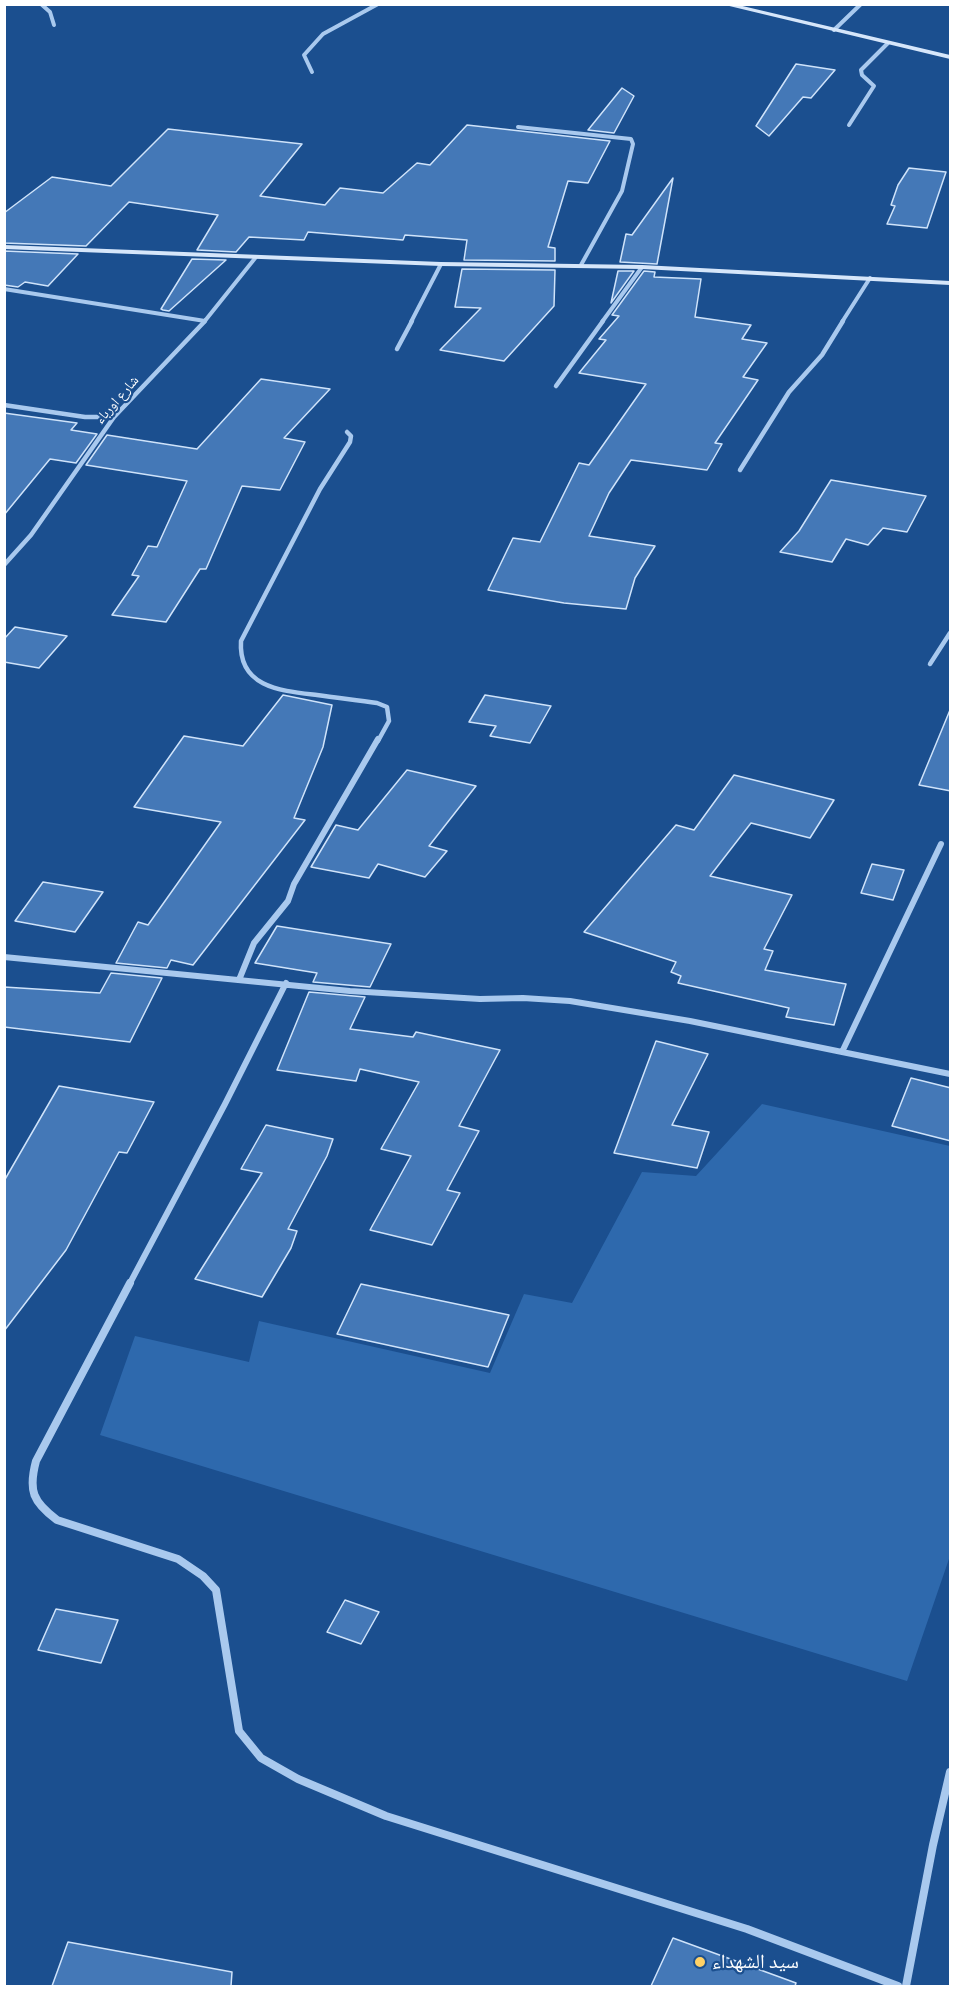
<!DOCTYPE html>
<html>
<head>
<meta charset="utf-8">
<style>
  body { margin:0 }
  #map { position:relative; width:955px; height:1991px; overflow:hidden; background:#1b4f8f; font-family:"PT Sans Narrow",sans-serif }
  canvas { display:block }
  .frame { position:absolute; inset:0; border:6px solid #fff; pointer-events:none }
</style>
</head>
<body>
<div id="map">
<canvas width="955" height="1991"></canvas>
<div class="frame"></div>
</div>
<script>
const g = document.querySelector('canvas').getContext('2d');
g.lineJoin = 'round';
function fill(path, color) {
  g.fillStyle = color;
  g.fill(path, 'evenodd');
}
function strokePath(path, color, width, dash) {
  g.strokeStyle = color;
  g.lineWidth = width;
  g.lineCap = dash ? 'butt' : 'round';
  g.setLineDash(dash || []);
  g.stroke(path);
}
function drawText(font, color, halo, rows, align = 'center') {
  g.font = font + ' "PT Sans Narrow","Noto Naskh Arabic",sans-serif';
  g.lineWidth = 4.5;
  g.setLineDash([]);
  g.textBaseline = 'middle';
  g.strokeStyle = halo;
  g.fillStyle = color;
  for (const [text, x, y, turn = 0] of rows) {
    g.save();
    g.translate(x, y);
    g.rotate((+turn || 0) * Math.PI / 180);
    g.textAlign = isNaN(turn) ? turn : align;
    if (halo) g.strokeText(text, 0, 0);
    g.fillText(text, 0, 0);
    g.restore();
  }
}
fill(new Path2D(`
  M762 1104 950 1146V1556L907 1681 100 1435 135 1336 249 1362 259 1321 490 1373 524 1294 572 1303 642 1172 696 1176Z`), '#2e69ad');
const building = new Path2D(`
  M796 64 835 70 811 98 803 97 769 136 756 126Z
  M622 88 634 96 614 133 588 130Z
  M467 125 610 141 588 183 568 181 548 247 555 248V261L464 260 467 240 405 235 403 240 308 232 304 240 249 237 236 252 197 250 218 215 129 202 86 246 4 243V213L52 177 111 186 168 129 302 144 260 196 325 205 340 188 383 193 417 163 430 165Z
  M909 168 946 172 927 228 887 224 895 206 891 205 898 185Z
  M673 178 657 264 620 262 626 234 632 235Z
  M4 251 78 254 48 286 25 282 18 287 4 285Z
  M192 259 226 260 169 311 163 310 161 309Z
  M462 269 555 270 554 306 504 361 440 350 481 308 455 307Z
  M618 271H634L611 303Z
  M644 271 655 272 654 277 701 279 695 317 751 325 742 339 767 343 743 377 758 380 715 443 722 444 707 470 631 460 609 493 589 536 655 546 635 578 626 609 564 603 488 590 513 538 540 542 579 463 589 465 646 384 579 373 606 340 599 339 619 316 612 315Z
  M261 379 330 389 284 438 305 442 280 490 242 486 206 569H200L166 622 112 615 139 576 132 575 148 546 157 547 187 481 86 465 107 435 197 449Z
  M4 413 77 423 71 430 97 434 76 463 50 459 4 515Z
  M831 480 926 496 907 532 883 528 868 545 846 539 832 562 780 552 799 531Z
  M15 627 67 636 39 668 4 662V639Z
  M283 695 332 705 323 747 294 818 305 820 193 965 171 960 167 968 116 963 138 922 148 925 221 822 134 807 184 736 243 746Z
  M485 695 551 706 530 743 490 736 496 726 469 722Z
  M950 710 951 791 919 785Z
  M407 770 476 786 429 846 447 851 425 877 378 864 369 878 311 867 336 825 358 830Z
  M734 775 834 800 810 838 751 823 710 876 792 895 764 949 773 951 765 970 846 984 834 1025 786 1017 789 1008 678 983 681 976 671 972 676 962 584 932 676 825 694 830Z
  M872 864 904 870 893 900 861 893Z
  M43 882 103 892 75 932 15 921Z
  M277 926 391 944 370 987 313 982 317 973 255 963Z
  M111 973 162 978 130 1042 4 1027V987L100 993Z
  M309 992 365 997 350 1029 413 1037 416 1032 500 1050 459 1126 479 1131 447 1190 460 1193 432 1245 370 1230 411 1156 381 1149 419 1082 360 1069 356 1081 277 1070Z
  M656 1041 708 1054 672 1125 709 1132 697 1168 614 1153Z
  M911 1078 951 1088V1141L892 1126Z
  M59 1086 154 1102 127 1153 119 1152 66 1250 4 1331V1181Z
  M266 1125 333 1139 327 1156 288 1229 297 1231 291 1248 262 1297 195 1279 262 1173 241 1169Z
  M361 1284 509 1315 488 1367 337 1334Z
  M345 1600 379 1612 361 1644 327 1632Z
  M56 1609 118 1620 101 1663 38 1650Z
  M673 1938 796 1983 795 1986H651Z
  M68 1942 232 1972 231 1986H52Z`);
fill(building, '#4478b7');
strokePath(building, '#cfe3fa', 1.5);
strokePath(new Path2D(`
  M41 4 50 12 54 25
  M834 30 861 4
  M312 72 304 55 323 34 378 4
  M849 125 874 86 862 75 861 70 888 43
  M518 127 631 139 633 144 622 191 581 265
  M4 289 205 321
  M204 322 256 257
  M411 322 441 264
  M602 322 642 267
  M842 322 870 278`), '#a9c9ee', 4);
strokePath(new Path2D(`
  M397 349 412 321
  M556 386 603 321
  M4 405 85 417H114
  M347 432 351 436 350 442 320 489 241 641C238 688 282 691 317 695 337 698 357 700 377 703L387 707 389 721 378 741
  M740 470 789 392 822 355 843 321
  M4 565 31 535 114 417 205 321
  M930 664 950 633`), '#a9c9ee', 4.5);
strokePath(new Path2D(`
  M4 957 350 991 480 999 523 998 570 1001 690 1021 950 1074
  M239 980 254 943 288 901 294 884 378 739
  M842 1052 941 844
  M129 1285 225 1104 286 983`), '#a9c9ee', 6);
strokePath(new Path2D(`
  M130 1283 36 1461C28 1491 33 1502 57 1520L178 1559 203 1576 216 1590 239 1731 261 1758 298 1779 386 1816 747 1929 898 1986
  M906 1986 933 1845 950 1772`), '#a9c9ee', 8);
fill(new Path2D(`
  M721 4H734L950 55V59Z
  M4 245 441 262 642 265 950 281V285L642 269 441 266 4 249Z`), '#d6e6fa');
for (const [x, y, r, color] of [
  [700,1962,6,"#ffd166"]
]) {
  const dot = new Path2D();
  dot.arc(x, y, r, 0, 2 * Math.PI);
  g.fillStyle = color;
  g.fill(dot);
  strokePath(dot, '#1b4f8f', 2);
}
drawText('14px', '#fff', '#1b4f8f', [
  ["شارع اورباء",117,400,-49]
]);
drawText('20px', '#fff', '#1b4f8f', [
  ["سيد الشهداء",712,1962]
], 'left');
</script>
</body>
</html>
